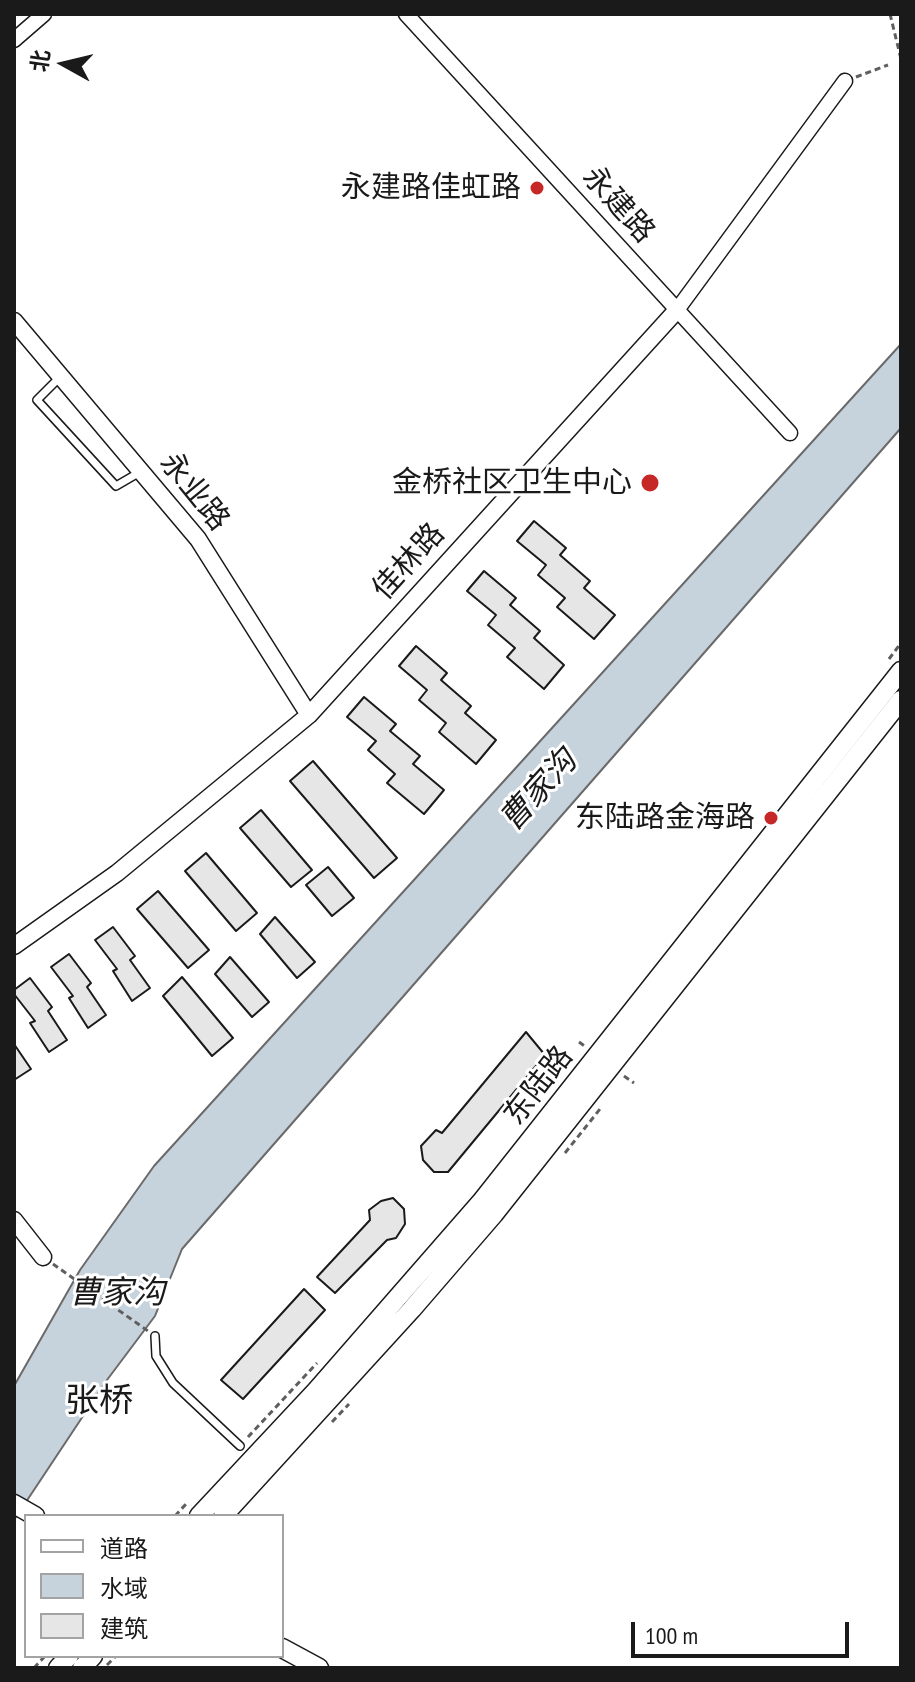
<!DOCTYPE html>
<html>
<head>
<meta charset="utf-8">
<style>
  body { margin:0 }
  #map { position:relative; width:915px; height:1682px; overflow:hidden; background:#fff; font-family:"PT Sans Narrow","Noto Sans SC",sans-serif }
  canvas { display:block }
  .frame { position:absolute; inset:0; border:16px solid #1a1a1a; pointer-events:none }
  .legend { position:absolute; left:24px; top:1514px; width:260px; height:144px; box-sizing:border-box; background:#fff; border:2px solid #a3a3a3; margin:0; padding:10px 14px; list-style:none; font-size:24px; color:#1a1a1a }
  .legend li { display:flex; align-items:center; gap:16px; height:40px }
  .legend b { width:40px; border:2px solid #a3a3a3 }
  .north { position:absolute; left:24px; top:24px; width:80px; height:80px; -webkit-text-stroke:6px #fff; paint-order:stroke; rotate:278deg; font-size:22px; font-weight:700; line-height:32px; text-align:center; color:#1a1a1a }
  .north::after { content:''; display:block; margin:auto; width:28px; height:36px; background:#1a1a1a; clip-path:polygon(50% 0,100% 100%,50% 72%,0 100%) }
  .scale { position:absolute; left:631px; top:1622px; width:218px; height:36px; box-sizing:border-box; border:4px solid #1a1a1a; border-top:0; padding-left:10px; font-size:24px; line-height:28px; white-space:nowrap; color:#1a1a1a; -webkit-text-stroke:6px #fff; paint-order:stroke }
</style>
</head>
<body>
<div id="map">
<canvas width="915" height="1682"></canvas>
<div class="frame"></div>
<ul class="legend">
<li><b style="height:10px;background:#fff"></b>道路</li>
<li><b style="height:22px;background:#c6d2dc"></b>水域</li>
<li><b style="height:22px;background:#e6e6e6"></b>建筑</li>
</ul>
<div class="north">北</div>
<div class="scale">100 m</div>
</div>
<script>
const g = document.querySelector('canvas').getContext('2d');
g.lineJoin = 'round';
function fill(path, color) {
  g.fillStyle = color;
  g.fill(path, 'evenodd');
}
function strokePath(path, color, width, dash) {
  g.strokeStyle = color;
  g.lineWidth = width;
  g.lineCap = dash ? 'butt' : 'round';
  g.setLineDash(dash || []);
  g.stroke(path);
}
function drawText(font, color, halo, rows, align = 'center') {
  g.font = font + ' "PT Sans Narrow","Noto Sans SC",sans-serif';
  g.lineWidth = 6;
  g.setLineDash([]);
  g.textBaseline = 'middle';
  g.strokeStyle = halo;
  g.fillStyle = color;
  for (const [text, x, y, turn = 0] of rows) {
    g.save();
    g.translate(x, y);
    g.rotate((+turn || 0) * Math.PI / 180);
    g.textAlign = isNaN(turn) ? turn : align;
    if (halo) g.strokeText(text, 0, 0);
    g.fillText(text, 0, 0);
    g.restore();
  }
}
const water = new Path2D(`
  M901 344V428L182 1249 155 1316 107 1380 14 1520V1386L80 1270 154 1166Z`);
fill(water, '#c6d2dc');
strokePath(water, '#6a6a6a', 2);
const building = new Path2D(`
  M534 521 566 548 560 555 590 581 584 588 615 615 594 639 557 607 565 598 538 575 546 565 517 541Z
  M484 571 516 598 510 605 540 631 534 638 564 665 544 689 507 657 515 648 488 625 496 615 467 591Z
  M416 646 447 673 441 680 471 706 465 713 496 740 476 764 439 732 446 723 419 700 427 690 399 666Z
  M364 697 396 724 390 731 420 756 413 764 444 790 424 814 387 783 395 774 368 750 376 741 347 717Z
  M313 761 397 858 374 878 290 781Z
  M261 810 312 870 291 887 240 828Z
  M206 853 257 913 236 931 185 871Z
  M328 867 354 898 332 916 306 885Z
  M158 891 209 950 188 968 137 909Z
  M275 917 315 962 297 978 260 934Z
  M113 927 135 956 130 960 150 988 132 1001 113 971 117 969 95 940Z
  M69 954 91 983 87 987 106 1015 88 1028 69 998 73 996 51 967Z
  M230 957 269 1002 252 1017 215 974Z
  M182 977 233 1038 212 1056 163 996Z
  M30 978 52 1007 48 1011 67 1040 49 1052 30 1023 35 1021 14 994V990Z
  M526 1032 545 1055 448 1172H434L423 1160 421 1146 436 1130 442 1133Z
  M14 1044 31 1069 14 1080Z
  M393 1198 404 1209 405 1224 396 1238 387 1240 335 1293 317 1277 370 1220 369 1210 381 1201Z
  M304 1289 325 1310 243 1399 221 1380Z`);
fill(building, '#e6e6e6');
strokePath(building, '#1a1a1a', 2);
const service = new Path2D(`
  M60 377 37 400 116 486 140 472
  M155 1336 156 1356 173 1383 240 1446`);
const minor = new Path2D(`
  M406 14 790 433
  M14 40 44 14
  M677 310 845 81`);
const tertiary = new Path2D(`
  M14 321 198 539 309 715
  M14 946 117 873 309 715 677 310
  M14 1220 43 1257`);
const secondary = new Path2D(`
  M14 1504 35 1516
  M199 1516 316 1391 481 1202 901 671
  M223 1516 412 1309 494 1214 901 700
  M282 1648 319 1668
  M58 1668 69 1656
  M82 1668 93 1656`);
strokePath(service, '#1a1a1a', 10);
strokePath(minor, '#1a1a1a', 17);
strokePath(tertiary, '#1a1a1a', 19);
strokePath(secondary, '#1a1a1a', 21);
strokePath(new Path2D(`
  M890 14 901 59
  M856 77 888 65
  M889 659 901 643
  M579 1042 586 1047
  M624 1076 634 1083
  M565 1153 600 1109
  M53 1264 148 1331
  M332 1422 349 1404
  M248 1437 317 1363
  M175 1516 186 1504
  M107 1665 116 1656
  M34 1668 45 1656`), '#5f5f5f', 3, [6, 4]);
strokePath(service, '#fff', 7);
strokePath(minor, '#fff', 14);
strokePath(tertiary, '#fff', 16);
strokePath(secondary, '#fff', 18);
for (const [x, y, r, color] of [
  [537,188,8,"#c62828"],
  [650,483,10,"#c62828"],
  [771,818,8,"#c62828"]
]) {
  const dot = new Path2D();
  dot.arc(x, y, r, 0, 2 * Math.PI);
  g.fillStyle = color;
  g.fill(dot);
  strokePath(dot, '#fff', 3);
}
drawText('30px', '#1a1a1a', '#fff', [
  ["永建路佳虹路",521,188],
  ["金桥社区卫生中心",632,483],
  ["东陆路金海路",755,818]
], 'right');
drawText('30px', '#1a1a1a', '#fff', [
  ["永建路",618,205,48],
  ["永业路",194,492,51],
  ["佳林路",409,562,-48],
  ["东陆路",539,1086,-52]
]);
drawText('italic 32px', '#1a1a1a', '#fff', [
  ["曹家沟",539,791,-48],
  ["曹家沟",117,1294]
]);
drawText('34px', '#1a1a1a', '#fff', [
  ["张桥",99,1402]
]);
</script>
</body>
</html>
